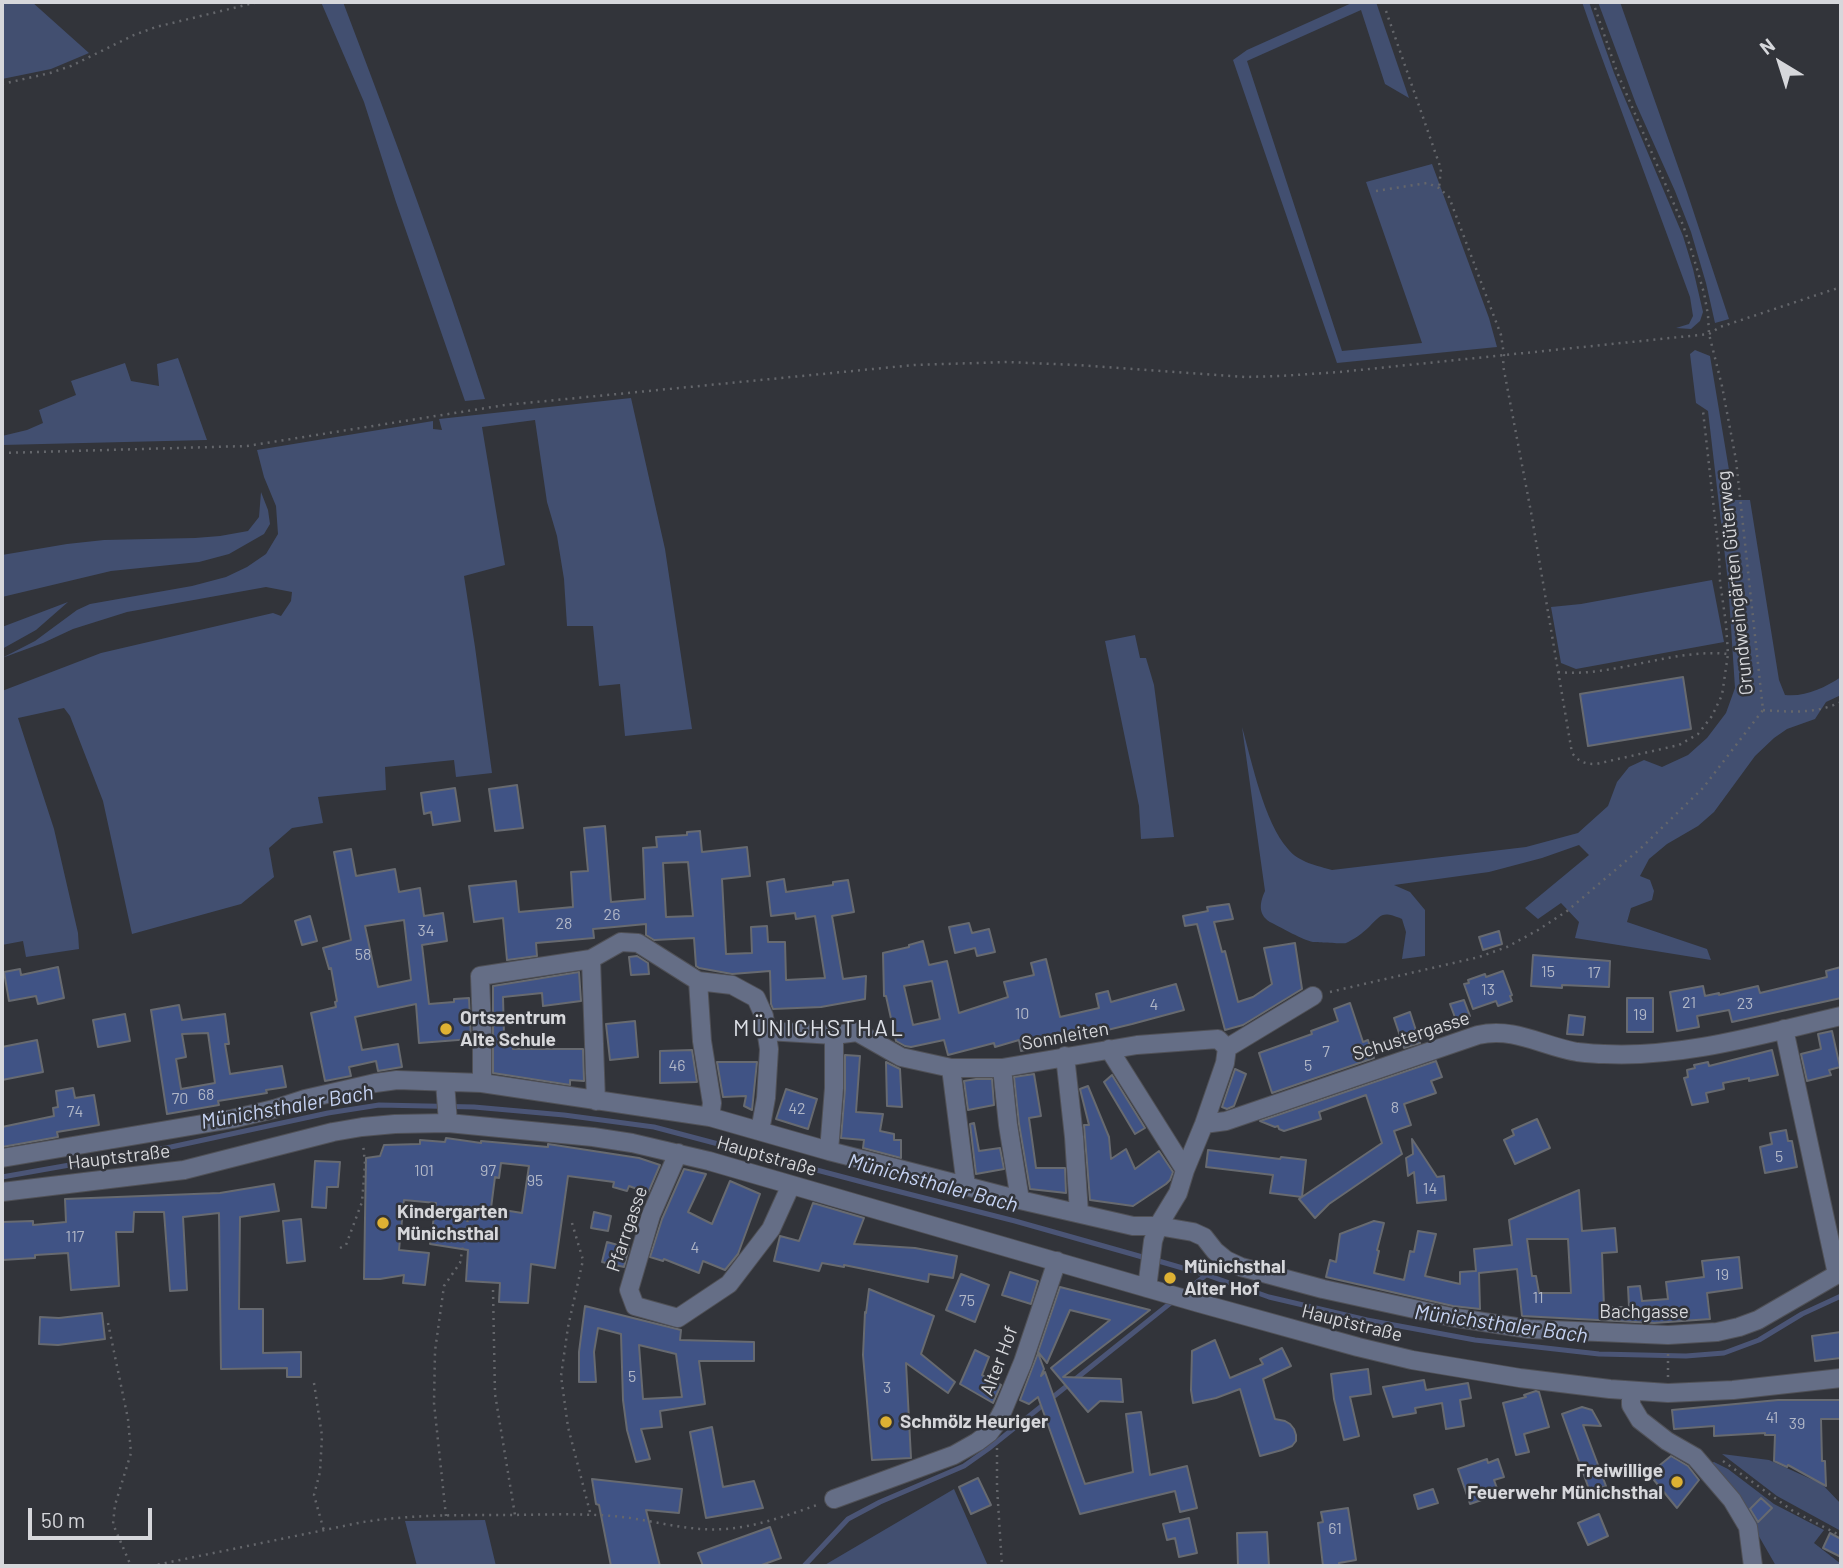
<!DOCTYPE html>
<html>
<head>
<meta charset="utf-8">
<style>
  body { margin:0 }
  #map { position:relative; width:1843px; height:1568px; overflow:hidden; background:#32343a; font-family:Barlow,sans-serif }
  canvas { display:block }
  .frame { position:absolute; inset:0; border:4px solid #d6d7db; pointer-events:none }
  .north { position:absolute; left:1745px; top:28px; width:70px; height:70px; -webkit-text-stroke:5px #32343a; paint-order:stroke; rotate:322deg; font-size:19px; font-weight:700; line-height:28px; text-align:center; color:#d6d7db }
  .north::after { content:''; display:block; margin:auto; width:24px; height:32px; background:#d6d7db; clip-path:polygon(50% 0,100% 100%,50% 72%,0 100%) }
  .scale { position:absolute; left:28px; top:1508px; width:124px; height:32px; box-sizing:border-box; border:4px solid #d6d7db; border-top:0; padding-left:9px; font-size:21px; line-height:24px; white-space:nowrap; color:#d6d7db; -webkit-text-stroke:5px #32343a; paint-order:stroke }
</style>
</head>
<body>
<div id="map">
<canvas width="1843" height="1568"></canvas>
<div class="frame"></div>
<div class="north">N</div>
<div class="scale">50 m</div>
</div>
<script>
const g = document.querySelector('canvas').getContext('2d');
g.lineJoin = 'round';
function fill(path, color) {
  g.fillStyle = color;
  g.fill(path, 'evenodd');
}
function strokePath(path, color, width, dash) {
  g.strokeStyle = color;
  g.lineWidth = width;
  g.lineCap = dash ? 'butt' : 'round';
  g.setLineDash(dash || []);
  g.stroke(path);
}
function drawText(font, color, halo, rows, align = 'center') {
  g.font = font + ' Barlow,sans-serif';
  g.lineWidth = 5;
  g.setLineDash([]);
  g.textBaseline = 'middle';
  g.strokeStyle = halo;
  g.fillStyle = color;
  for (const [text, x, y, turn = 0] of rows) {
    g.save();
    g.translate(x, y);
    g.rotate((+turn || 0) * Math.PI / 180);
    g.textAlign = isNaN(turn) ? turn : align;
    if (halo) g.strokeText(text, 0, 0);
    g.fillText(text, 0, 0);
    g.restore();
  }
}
fill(new Path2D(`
  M2 2H32L89 53 51 69 2 79Z
  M321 2H343C393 133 442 265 485 399L465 401 396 202 364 102Z
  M1354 2H1376L1409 98 1385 84 1361 10 1247 61 1342 351 1422 343 1366 182 1432 164 1489 318 1497 347 1337 363 1233 60 1247 50Z
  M1582 2H1589L1614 73 1683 236 1693 269 1703 312 1700 321 1691 329 1676 328 1689 324 1693 316 1690 297 1595 39Z
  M1598 2H1620L1687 192 1729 319 1715 323 1706 283 1691 232 1675 191 1636 104Z
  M1695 350 1710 356 1734 500H1750L1779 680 1785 695C1806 697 1824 688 1841 677V695L1826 702 1815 719 1787 729 1774 738 1755 756 1714 812 1698 826 1667 844 1649 859 1640 876 1650 880 1654 891 1652 900 1631 908 1627 922 1707 949 1711 960 1575 938 1579 922 1561 903 1538 919 1525 908 1589 855 1579 845 1542 858 1489 872 1394 885 1410 892 1425 910V956L1402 959 1406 932 1402 919C1382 911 1382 914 1369 927 1363 933 1353 940 1346 943 1343 944 1317 942 1313 942 1303 940 1282 928 1272 923 1258 916 1259 904 1265 891L1242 727C1252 762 1264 822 1288 849 1298 862 1318 866 1332 870L1526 847 1578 833 1608 806 1617 782 1629 767 1644 760 1662 767 1688 755 1707 738 1726 713 1735 688 1728 582 1708 411 1696 403 1690 354Z
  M178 358 207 440 2 445V436L27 430 43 423 39 410 76 395 71 381 125 363 131 381 159 386 157 364Z
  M631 398 665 549 692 729 625 736 620 684 599 686 593 626H567L564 579 557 536 547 502 535 420 482 427 505 565 464 576 475 647 492 773 456 777 454 760 385 767 386 790 318 797 323 823 292 828 269 848 274 877 241 904 132 934 103 801 70 716 64 708 18 718 54 829 78 933 79 949 26 957 23 941 2 945V691L101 653 273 613 281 616 291 601 292 592 266 587 127 612 73 629 43 643 2 658 35 641 77 610 90 604 192 586 226 577 247 567 266 554 278 534 276 506 264 477 257 450 433 421V429L442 430 439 419Z
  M261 492 268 510 270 524 264 534 229 554 199 562 111 571 2 597V555L67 544 104 540 195 538 220 536 248 531 259 517Z
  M1712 580 1724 642 1576 669 1561 663 1551 607 1581 604Z
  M68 602 36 630 2 649V627Z
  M1135 635 1140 658H1146L1154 685 1174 837 1141 839 1139 806 1105 641Z
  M1722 1454 1769 1460 1822 1484 1841 1504V1531L1777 1496Z
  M1714 1462 1728 1469 1774 1504 1824 1530 1814 1543 1841 1564V1566H1776L1749 1519 1708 1464Z
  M954 1489 988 1566H823Z
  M485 1520 496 1566H417L405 1521Z`), '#424f70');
strokePath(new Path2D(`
  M2 1177 171 1147 328 1113 379 1105 474 1107 564 1115 654 1127 881 1187 1015 1221 1146 1258
  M1155 1260 1207 1275 1269 1297 1367 1320 1475 1340 1599 1354 1686 1356 1724 1353 1759 1340 1802 1314 1841 1296
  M1181 1295 1206 1275
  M804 1566 848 1519 880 1502 964 1466 988 1449 1173 1301`), '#4b5576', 5);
const building = new Path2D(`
  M1683 677 1691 729 1588 746 1580 694Z
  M517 785 523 828 495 831 489 789Z
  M455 788 460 821 433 825 431 812 424 814 421 793Z
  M605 826 611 902 645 899 643 848 657 847 656 837 687 835V832L700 831 702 852 747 847 750 876 722 879 726 954 752 953 751 927 767 926 768 942H785L786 980 825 978 815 916 796 919 795 913 771 916 767 882 784 879 786 892 833 885V882L848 880 854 912 832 916 843 979 866 976 865 999 821 1007 773 1009 771 1004 770 971 732 974 699 968 696 966 694 938 654 940 646 935V924L593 929 594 938 536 943 537 956 507 960 503 918 474 922 469 886 516 881 519 912 573 907 571 872 588 871 584 828ZM688 862 693 916 666 917 663 863Z
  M351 849 356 876 395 869 399 892 420 888 424 916 443 913 447 941 422 945 429 1004 454 1002V999L469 998 471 1039 419 1043 416 1004 355 1017 362 1050 398 1044 402 1067 378 1071 376 1061 349 1067 351 1076 325 1081 311 1013 336 1007 335 1002 337 1001 331 968 329 969 323 948 351 940 334 852ZM404 920 411 980 378 987 365 926Z
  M1229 904 1233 919 1214 922 1222 952 1225 951 1238 1002 1253 997 1272 984 1264 948 1295 943 1302 989 1243 1025 1225 1030 1197 924 1185 926 1183 916 1208 911 1207 907Z
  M310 916 317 941 302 945 295 921Z
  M969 923 972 933 989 929 995 952 977 956 975 948 955 953 949 927Z
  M1499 931 1502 944 1483 950 1479 937Z
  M923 941 929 965 947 961 959 1013 1008 997 1004 982 1034 975 1031 963 1046 959 1060 1017 1099 1008 1096 994 1108 991 1111 1002 1176 984 1184 1010 1132 1024 1021 1051 1019 1040 995 1047 994 1043 948 1055 944 1040 911 1047 905 1046 896 1041 886 996H884L883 953 909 947V945ZM932 981 940 1019 913 1025 904 986Z
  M1533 955 1610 961 1609 987 1562 985V988L1531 986Z
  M637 956 648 963 649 974 631 975 629 957Z
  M58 967 64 998 38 1004 36 996 9 1001 4 972 20 969 21 975Z
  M1841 967V998L1732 1022 1729 1010 1697 1016 1699 1027 1677 1031 1670 992 1703 986 1705 996 1719 993V995L1758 986 1760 993 1827 977 1826 971Z
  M1503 971 1512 995 1510 996 1512 1001 1498 1006 1496 1001 1473 1009 1464 984 1469 983 1468 980 1485 974 1486 977Z
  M579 972 581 1001 543 1006 542 993 503 997 504 1035H513V1049H583L584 1081 570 1080V1085L493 1073V986Z
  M1627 998H1653V1032H1627Z
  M1464 1000 1470 1016 1456 1020 1450 1004Z
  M1350 1003 1363 1042 1368 1040 1374 1058 1272 1093 1259 1053 1312 1034 1311 1031 1338 1021 1334 1009Z
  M179 1005 182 1020 225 1014 229 1044H225L230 1074 282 1066 286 1087 266 1090 267 1093 218 1101 219 1105 167 1114 151 1010ZM208 1033 215 1083 181 1089 176 1059 186 1057 182 1034Z
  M1410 1012 1420 1043 1404 1048 1394 1018Z
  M125 1014 130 1041 98 1047 93 1020Z
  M1569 1015 1585 1017 1583 1035 1567 1034Z
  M635 1021 638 1057 610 1060 606 1024Z
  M1832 1031 1840 1067 1829 1070 1831 1075 1807 1081 1801 1054 1821 1049 1818 1034Z
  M37 1040 43 1072 2 1080V1047Z
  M692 1050 697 1082 660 1083V1051Z
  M1772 1050 1778 1075 1749 1081V1078L1723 1083 1724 1089 1706 1093 1708 1102 1692 1105 1684 1078 1688 1077 1687 1070 1695 1068 1694 1065 1708 1062 1709 1066Z
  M845 1055 860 1056 856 1112 883 1114 880 1131 894 1134V1140H901V1158L863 1148 864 1140 841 1138 845 1089Z
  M1436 1061 1442 1077 1431 1081 1436 1093 1404 1104 1411 1125 1394 1131 1402 1154 1329 1204 1315 1218 1299 1199 1382 1143 1366 1095 1319 1112 1321 1119 1284 1131 1279 1129 1278 1126 1275 1127 1260 1121Z
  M717 1062H757L752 1110 744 1106 746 1096 723 1097Z
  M886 1062 900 1069 902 1107 887 1106Z
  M1235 1069 1246 1074 1234 1106 1227 1109 1222 1107Z
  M1034 1074 1041 1116 1029 1118 1036 1168H1065L1066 1193 1030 1189 1019 1124 1014 1077Z
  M1112 1075 1145 1128 1135 1134 1104 1082Z
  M976 1079H992L994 1105 968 1110 964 1081Z
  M1088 1086 1109 1137 1111 1159 1126 1149 1135 1169 1159 1151 1173 1172 1170 1180 1166 1184 1133 1206 1090 1200 1084 1125H1089L1080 1089Z
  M73 1088 75 1098 94 1095 99 1125 57 1132 58 1137 2 1147V1127L54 1116 53 1108 58 1107 56 1091Z
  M786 1089 817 1099 808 1129 776 1119Z
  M1537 1119 1550 1148 1515 1164 1504 1140 1514 1135 1512 1130Z
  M974 1123 979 1151 1000 1148 1004 1169 976 1174 970 1124Z
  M1786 1130 1788 1141H1792L1797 1167 1765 1173 1760 1147 1772 1144 1770 1133Z
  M446 1138 481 1143V1141L548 1147V1144L639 1158 660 1165 648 1193 629 1186 627 1191 613 1187 614 1182 568 1176 555 1268 531 1264 528 1303 499 1302 500 1283 466 1281 468 1250 430 1244 436 1203 404 1200 399 1250 429 1253 425 1285 403 1283 404 1275 380 1279H364L366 1158 380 1156 384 1145 420 1144V1140L445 1142ZM501 1163 529 1166 522 1213 491 1208 495 1177 499 1178Z
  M1412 1139 1437 1177 1444 1176 1446 1200 1417 1203 1414 1172 1408 1176 1406 1158 1413 1154Z
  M1208 1150 1280 1159 1281 1157 1306 1160 1302 1197 1270 1193 1273 1175 1206 1167Z
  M315 1161 340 1162 338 1187H327L326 1208 312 1207Z
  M684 1169 706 1174 688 1212 712 1224 730 1181 760 1194 738 1254 725 1270 703 1261 699 1273 664 1259 663 1261 650 1257 662 1219Z
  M274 1184 279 1211 240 1217 239 1309H263V1353L301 1352V1377H287V1368L221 1369 219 1213 183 1217 187 1290 170 1291 164 1212H134L133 1232H116L119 1286 71 1290 68 1253 35 1255V1258L2 1260V1222L33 1221V1225L66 1222 65 1199 220 1193Z
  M1579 1190 1582 1231 1615 1228 1617 1252 1602 1253 1604 1307H1629L1628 1287 1640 1286 1642 1301 1668 1299 1666 1282 1704 1277 1702 1261 1739 1257 1742 1288 1707 1293 1710 1319 1654 1323 1522 1316 1517 1269 1479 1273 1480 1309 1453 1306 1326 1277 1330 1260 1336 1262 1340 1234 1374 1221 1384 1223 1377 1250 1379 1251 1374 1273 1404 1280 1410 1251 1414 1252 1418 1231 1436 1234 1425 1276 1460 1284V1272L1476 1271 1474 1249 1512 1245 1509 1220ZM1527 1239H1568L1571 1293H1539L1536 1276H1532Z
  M813 1203 864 1218 854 1244 915 1248 957 1256 953 1278 929 1274 928 1282 844 1265V1267L822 1263 819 1271 774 1261 780 1236 799 1241Z
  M594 1212 611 1216 608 1231 591 1228Z
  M301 1219 305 1261 287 1263 283 1221Z
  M607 1242 629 1248 624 1267 602 1262Z
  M1010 1272 1038 1281 1031 1304 1002 1295Z
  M961 1274 989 1285 975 1322 946 1310Z
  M1060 1287 1150 1310 1063 1377 1121 1379 1123 1402 1100 1401 1088 1412 1051 1368 1110 1320 1070 1310 1047 1363 1038 1352Z
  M869 1289 934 1316 921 1354 955 1382 948 1393 906 1363 911 1458 872 1460 863 1355 865 1312 866 1313Z
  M585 1306 681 1330 680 1340 754 1342V1361H699L705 1404 660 1411 662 1427 641 1429 650 1459 636 1462 627 1430 623 1400 621 1334 598 1328 594 1352 596 1382H579V1352ZM639 1345 676 1354 682 1397 643 1399Z
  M102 1313 105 1339 58 1345 39 1344 40 1317 59 1318Z
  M1841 1332V1358L1815 1361 1812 1336Z
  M1215 1340 1230 1378 1263 1364 1260 1359 1282 1348 1291 1366 1263 1379 1275 1419 1285 1421 1290 1424 1294 1429 1296 1435V1441L1292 1446 1282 1450 1260 1456 1240 1389 1216 1398 1193 1403 1191 1390 1192 1351Z
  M975 1350 989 1357 982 1375 1001 1385 993 1403 960 1384Z
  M1038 1353 1044 1369 1041 1376 1045 1372 1085 1484 1133 1472 1126 1414 1141 1412 1150 1475 1187 1466 1197 1508 1180 1512 1175 1491 1080 1514 1038 1397 1029 1404 1020 1400Z
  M1368 1369 1371 1394 1350 1397 1359 1436 1344 1440 1334 1399 1331 1374Z
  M1424 1380 1426 1390 1468 1383 1471 1398 1460 1400 1464 1426 1446 1429 1442 1403 1415 1408 1416 1413 1393 1417 1383 1387Z
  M1536 1391 1539 1392 1549 1427 1524 1434 1529 1452 1516 1455 1503 1403 1526 1397 1524 1395Z
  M1778 1400H1841V1419H1821L1822 1461H1825L1826 1486 1788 1465 1787 1467 1774 1461 1775 1435H1765V1433L1714 1436V1426L1674 1429 1672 1410Z
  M1582 1407 1592 1410 1601 1426 1583 1425 1606 1486 1590 1492 1562 1414Z
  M712 1427 723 1487 754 1481 763 1508 706 1518 690 1432Z
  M1671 1456 1688 1466 1699 1480 1677 1508 1649 1474Z
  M1487 1459 1488 1463 1498 1459 1504 1477 1494 1480 1499 1494 1470 1504 1458 1469Z
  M978 1478 991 1505 971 1514 959 1487Z
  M592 1479 682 1489 679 1513 646 1510 660 1566H611L599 1505 596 1504Z
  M1433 1489 1438 1503 1418 1509 1414 1495Z
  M1761 1498 1772 1508 1758 1522 1750 1509Z
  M1348 1508 1356 1560 1339 1563V1566H1323L1318 1523 1323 1522 1321 1512Z
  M1599 1514 1608 1536 1588 1545 1578 1523Z
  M1189 1518 1197 1553 1179 1557 1175 1538 1167 1540 1163 1524Z
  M770 1527 781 1558 759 1566H703L698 1553Z
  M1267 1532 1269 1566H1238L1237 1533Z
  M1830 1533 1841 1539V1557L1823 1548Z`);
fill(building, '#405385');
strokePath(building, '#676a70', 2);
const minor = new Path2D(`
  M591 959 596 1101
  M698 981 702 1041 712 1103 710 1117
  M1784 1029 1837 1274
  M767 1031 834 1035
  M1227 1048 1313 996
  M1109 1049 1185 1170
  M1065 1056 1074 1137 1079 1213
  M951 1068 966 1186
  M1002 1068 1008 1125 1020 1200
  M445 1082 448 1123
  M482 1083V1030L480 976 591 959 621 942 638 943 698 981 732 985 756 998 764 1016 769 1049 766 1098 760 1131
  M1204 1124 1226 1121 1478 1035C1515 1027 1542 1046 1577 1052 1586 1053 1595 1054 1604 1054 1684 1058 1763 1034 1841 1016
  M829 1151 834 1088V1035L857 1032 901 1057 951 1068H1002L1137 1045 1218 1039 1227 1048 1225 1063 1204 1124 1185 1170 1178 1193 1158 1226 1153 1241 1147 1288
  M678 1153 651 1215 629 1290 635 1306 678 1318 729 1284 771 1229 791 1185
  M2 1158 232 1119 274 1109 305 1099 375 1083 397 1080 482 1083 710 1117 829 1151 1020 1200 1133 1226H1158L1193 1232 1204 1237 1215 1251 1226 1260 1241 1267 1323 1289 1451 1317 1529 1329 1668 1335 1717 1332 1739 1327 1758 1320 1841 1272
  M2 1192 184 1170 333 1132 362 1127 395 1124 448 1123 593 1137 632 1143 709 1161 1199 1303 1358 1347 1412 1360 1520 1378 1610 1389 1668 1393 1733 1390 1841 1378
  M1631 1391V1405L1640 1420 1667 1441 1695 1457 1732 1500 1748 1527 1753 1566
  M834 1499 954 1455 977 1442 989 1433 995 1425 1003 1410 1023 1362 1057 1261`);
strokePath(minor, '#505157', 20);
strokePath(new Path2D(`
  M1386 11 1441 169 1439 188
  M2 84 50 73 71 66 134 35 156 27 258 2
  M1376 191 1427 183 1439 188 1449 197 1501 335 1504 355 1503 365 1531 512 1572 753C1579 762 1585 764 1596 764L1679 745 1698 734 1712 716 1722 695 1728 654 1726 624 1720 581 1719 555 1703 411
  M2 453 247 446 505 405 914 365 1007 362 1077 365 1245 377 1280 376 1340 372 1709 334 1720 327 1841 287
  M1558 672C1613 678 1672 648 1728 654
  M1763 710C1790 712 1816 714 1841 702
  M1330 992 1479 957 1507 947 1538 930 1567 911 1640 849 1703 788 1763 710 1736 460 1722 386 1709 334 1708 315 1704 293 1692 252 1683 225 1617 72 1593 2
  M572 1223 583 1260 568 1327 561 1376 568 1427 591 1516
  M340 1248 346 1245 362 1202 365 1164 363 1143
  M493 1290 495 1394 515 1515
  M108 1323 128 1419 131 1453 115 1505 113 1524 131 1566
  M1668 1377V1353
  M314 1383 322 1436 320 1472 314 1495 324 1531
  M997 1448V1487L1002 1566
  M1723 1461 1793 1511 1841 1536
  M446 1516 434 1403 435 1351 444 1286 460 1263 468 1218
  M151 1566 363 1522C409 1515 455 1515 501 1515 538 1515 576 1513 613 1516 650 1519 687 1532 725 1529 756 1527 788 1515 817 1505`), '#64666b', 2.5, [2, 5]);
strokePath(minor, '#656e86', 18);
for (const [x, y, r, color] of [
  [446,1029,7,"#deb133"],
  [383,1223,7,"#deb133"],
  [1170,1278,7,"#deb133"],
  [886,1422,7,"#deb133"],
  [1677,1482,7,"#deb133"]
]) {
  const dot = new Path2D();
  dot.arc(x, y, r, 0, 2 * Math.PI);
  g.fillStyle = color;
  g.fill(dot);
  strokePath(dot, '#32343a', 2.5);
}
drawText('16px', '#b0b6c6', null, [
  ["26",612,915],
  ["28",564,924],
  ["34",426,931],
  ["58",363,955],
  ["15",1548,972],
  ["17",1594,973],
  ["13",1488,990],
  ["21",1689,1003],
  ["23",1745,1004],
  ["4",1154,1005],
  ["10",1022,1014],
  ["19",1640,1015],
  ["7",1326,1052],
  ["46",677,1066],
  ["5",1308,1066],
  ["68",206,1095],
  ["70",180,1099],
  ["8",1395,1108],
  ["42",797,1109],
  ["74",75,1112],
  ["5",1779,1157],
  ["101",424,1171],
  ["97",488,1171],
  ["95",535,1181],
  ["14",1430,1189],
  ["117",75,1237],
  ["4",695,1248],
  ["19",1722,1275],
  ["11",1538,1298],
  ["75",967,1301],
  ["5",632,1377],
  ["3",887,1388],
  ["41",1772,1418],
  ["39",1797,1424],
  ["61",1335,1529]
]);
drawText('19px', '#d6d7db', '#32343a', [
  ["Grundweingärten Güterweg",1735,583,-96],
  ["Sonnleiten",1065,1036,-10],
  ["Schustergasse",1411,1036,-18],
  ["Hauptstraße",767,1156,16],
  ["Hauptstraße",119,1157,-7],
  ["Pfarrgasse",627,1229,-71],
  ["Bachgasse",1644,1312],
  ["Hauptstraße",1352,1323,14],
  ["Alter Hof",999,1361,-69]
]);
drawText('bold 19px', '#d6d7db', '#32343a', [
  ["Ortszentrum",460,1018],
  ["Alte Schule",460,1040],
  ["Kindergarten",397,1212],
  ["Münichsthal",397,1234],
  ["Münichsthal",1184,1267],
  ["Alter Hof",1184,1289],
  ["Schmölz Heuriger",900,1422],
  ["Freiwillige",1663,1471,"right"],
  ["Feuerwehr Münichsthal",1663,1493,"right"]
], 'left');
drawText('italic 21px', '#c6d3f3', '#32343a', [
  ["Münichsthaler Bach",287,1107,-10],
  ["Münichsthaler Bach",933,1183,15],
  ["Münichsthaler Bach",1501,1324,8]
]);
g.letterSpacing = '2px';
drawText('23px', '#dcdfe6', '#32343a', [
  ["MÜNICHSTHAL",819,1028]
]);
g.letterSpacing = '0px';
</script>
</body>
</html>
